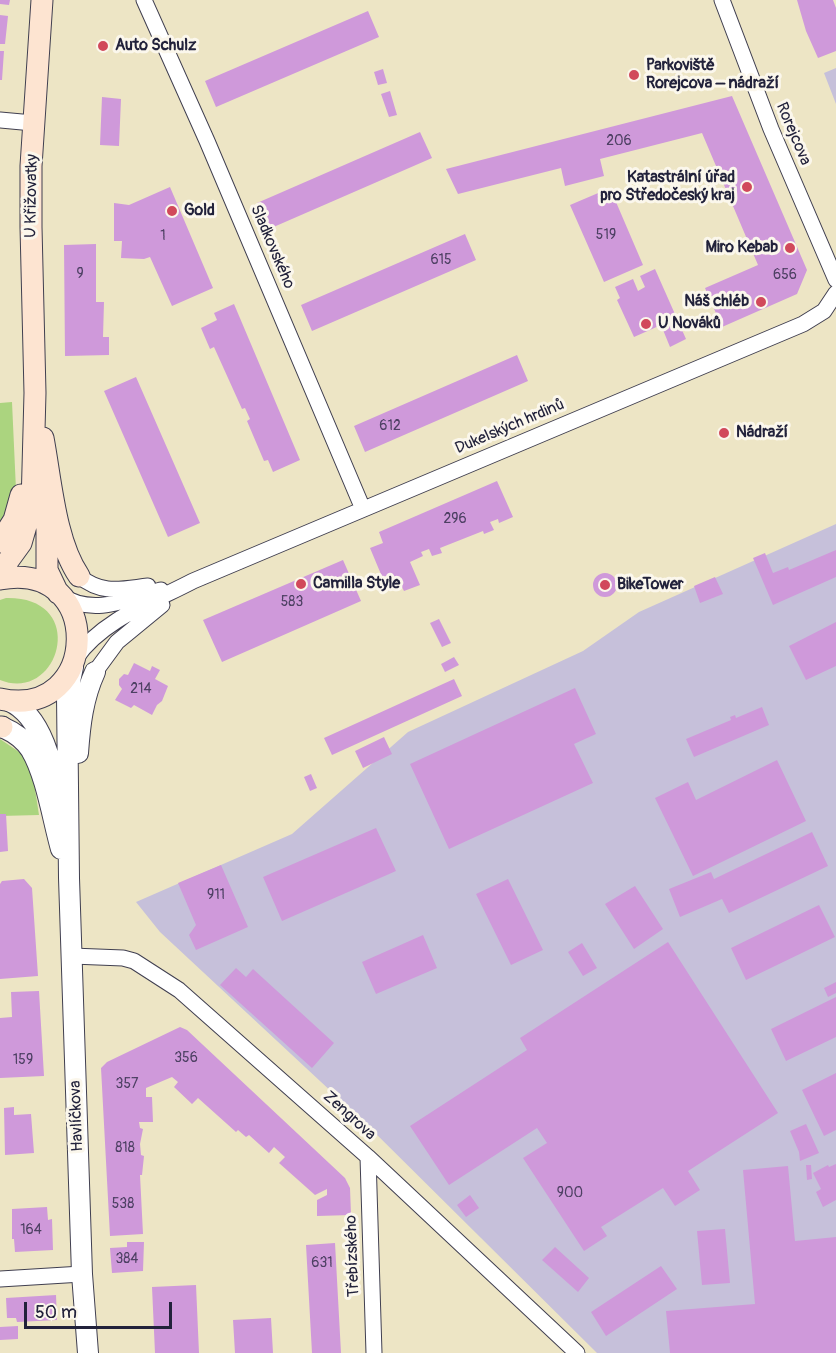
<!DOCTYPE html>
<html>
<head>
<meta charset="utf-8">
<style>
  body { margin:0 }
  #map { position:relative; width:836px; height:1353px; overflow:hidden; background:#ede5c5; font-family:Pangolin,sans-serif }
  canvas { display:block }
  .scale { position:absolute; left:24px; top:1302px; width:148px; height:27px; box-sizing:border-box; border:3px solid #22223b; border-top:0; padding-left:8px; font-size:18px; line-height:21px; white-space:nowrap; color:#22223b; -webkit-text-stroke:4px #fbf7ec; paint-order:stroke }
</style>
</head>
<body>
<div id="map">
<canvas width="836" height="1353"></canvas>
<div class="scale">50 m</div>
</div>
<script>
const g = document.querySelector('canvas').getContext('2d');
g.lineJoin = 'round';
function fill(path, color) {
  g.fillStyle = color;
  g.fill(path, 'evenodd');
}
function strokePath(path, color, width, dash) {
  g.strokeStyle = color;
  g.lineWidth = width;
  g.lineCap = dash ? 'butt' : 'round';
  g.setLineDash(dash || []);
  g.stroke(path);
}
function drawText(font, color, halo, rows, align = 'center') {
  g.font = font + ' Pangolin,sans-serif';
  g.lineWidth = 6;
  g.setLineDash([]);
  g.textBaseline = 'middle';
  g.strokeStyle = halo;
  g.fillStyle = color;
  for (const [text, x, y, turn = 0] of rows) {
    g.save();
    g.translate(x, y);
    g.rotate((+turn || 0) * Math.PI / 180);
    g.textAlign = isNaN(turn) ? turn : align;
    if (halo) g.strokeText(text, 0, 0);
    g.fillText(text, 0, 0);
    g.restore();
  }
}
fill(new Path2D(`
  M836 68V104L824 73Z
  M836 524V1353H597L364 1122 160 932 136 902 292 834 408 732 583 651 639 612Z`), '#c6c0da');
fill(new Path2D(`
  M12 402 16 490 0 530V403Z
  M6 598C90 596 60 704 0 680V600Z
  M0 739 25 756 33 776 39 815 0 816Z`), '#abd47f');
fill(new Path2D(`
  M0 0H10L9 5 0 4Z
  M797 0H833L836 8V51L818 58 806 31Z
  M368 11 379 37 216 107 205 81Z
  M0 15 8 16 5 44H0Z
  M0 51H4L2 80H0Z
  M383 69 387 83 378 85 374 72Z
  M390 91 397 115 389 117 381 94Z
  M732 96 807 270 797 294 722 327 705 288 758 265 702 133 600 159 604 176 565 186 561 168 458 194 446 169Z
  M102 97 121 99 119 146 100 145Z
  M420 132 432 158 269 229 257 203Z
  M170 187 213 288 172 306 150 257 144 259 121 258 122 241H114V203L129 205Z
  M610 188 643 265 604 282 570 205Z
  M465 234 476 260 312 331 301 305Z
  M96 244V302H104L103 337H109V355L65 356 64 245Z
  M655 269 686 339 670 347 661 325 634 337 617 300 620 298 615 287 633 279 638 291 645 287 640 276Z
  M234 304 300 460 273 472 268 460 264 461 247 421 250 419 245 408 242 409 214 347 210 349 201 328 217 320 214 313Z
  M517 355 528 381 365 452 354 426Z
  M136 377 200 523 168 537 104 391Z
  M497 481 513 517 499 523 498 519 490 522 494 530 484 534 483 531 440 548 442 553 432 556 429 549 421 552 423 556 410 562 420 585 404 591 401 585 388 591 370 548 383 543 379 532Z
  M836 550V577L773 605 753 558 765 553 773 573 788 567 789 570Z
  M343 560 361 601 222 662 203 620Z
  M593 585a12 12 0 1 1 24 0a12 12 0 1 1-24 0Z
  M715 577 723 594 700 603 694 586Z
  M439 619 451 643 442 647 430 623Z
  M836 622V666L806 680 789 646Z
  M454 657 459 665 445 672 441 664Z
  M134 663 150 671 152 666 160 670 155 679 168 686 162 701 157 705 152 715 134 705 131 708 115 700 122 689 119 685V679L124 674 128 675Z
  M454 679 462 696 332 755 324 738Z
  M575 688 596 734 574 744 593 783 449 849 410 764Z
  M762 707 769 725 694 757 686 739 731 720 730 717 735 715 736 718Z
  M384 737 392 754 363 768 355 751Z
  M777 760 806 821 693 876 655 798 688 782 696 800Z
  M311 774 317 788 310 791 304 777Z
  M0 814H6L8 851 0 852Z
  M376 828 396 871 282 921 263 877Z
  M812 832 828 866 729 913 722 899 680 917 669 889 711 872 714 879Z
  M221 865 248 927 196 950 189 935 196 925 178 883Z
  M24 879 32 888 38 976 0 979V884L2 881Z
  M508 879 543 950 511 965 476 894Z
  M635 886 663 929 634 949 605 904Z
  M819 905 835 937 746 980 731 948Z
  M423 935 437 968 376 994 362 962Z
  M668 942 778 1113 688 1171 700 1190 675 1206 663 1188 601 1227 607 1236 584 1251 523 1158 547 1143 537 1128 449 1185 410 1126 527 1050 520 1038Z
  M582 943 597 968 583 976 568 952Z
  M236 968 246 977 253 969 334 1043 312 1068 220 985Z
  M836 982V993L828 997 824 988Z
  M39 991 44 1076 0 1078V1018L12 1017 11 992Z
  M836 997V1037L786 1061 771 1029Z
  M180 1027 187 1030 345 1178 350 1188 351 1215 317 1216V1200L327 1195V1189L315 1195 279 1163 285 1157 274 1147 269 1153 249 1135 246 1137 238 1130 236 1132 198 1098 192 1104 174 1087 178 1082 172 1077 146 1088V1097H152L153 1122H139L140 1128 143 1129 140 1144 141 1155 144 1156 142 1175H140L143 1234 110 1236 101 1068 107 1062Z
  M836 1073V1130L824 1136 802 1090Z
  M14 1107V1115L31 1114 34 1153 5 1155 4 1108Z
  M806 1124 819 1153 800 1161 799 1152 790 1131Z
  M836 1164V1200L823 1207 816 1192 821 1189 813 1173 828 1165 829 1167Z
  M806 1165H811L812 1179 807 1180Z
  M788 1166 795 1241 836 1237V1353H670L666 1311 755 1304 743 1170Z
  M470 1195 479 1208 466 1217 457 1205Z
  M47 1207 48 1220 52 1219 53 1250 15 1252 14 1239H12V1209Z
  M725 1229 730 1283 702 1285 697 1231Z
  M127 1242H144L143 1271 112 1273 110 1248 127 1247Z
  M335 1243 341 1353H312L306 1245Z
  M555 1247 589 1278 578 1292 542 1260Z
  M661 1266 677 1289 606 1336 591 1312Z
  M196 1285 199 1353H155L152 1287Z
  M56 1295 57 1320 17 1322 16 1318H7L6 1298Z
  M271 1318 273 1353H235L233 1320Z
  M18 1326V1339L0 1340V1327Z`), '#cf99da');
const minor = new Path2D(`
  M144 0 207 141 363 509
  M722 0 771 129 836 280
  M0 120 33 123
  M79 576C102 595 121 589 148 586
  M61 595C92 617 129 599 161 590
  M76 658C102 620 153 602 193 581L803 324 824 311 836 293
  M95 672 117 642 162 605
  M72 956 123 958 134 961 179 990 368 1157 577 1353
  M368 1157 374 1353
  M0 1279 82 1274`);
const tertiary = new Path2D(`
  M73 667 67 696 69 878 82 1274 88 1353
  M9 701C42 715 54 768 58 799
  M2 727C14 732 24 739 31 750 46 775 53 821 61 849
  M78 753C80 725 83 698 95 672`);
const secondary = new Path2D(`
  M43 438C51 480 55 541 79 576
  M43 486 47 530V570L58 593
  M0 542 14 520 21 495
  M0 572 21 543 32 505 35 393 31 227V166L42 0
  M0 579C105 559 101 721 0 699
  M0 727H2`);
strokePath(minor, '#403f50', 17);
strokePath(tertiary, '#403f50', 22);
strokePath(secondary, '#403f50', 23);
strokePath(minor, '#fff', 15);
strokePath(tertiary, '#fff', 20);
strokePath(secondary, '#fde4d1', 21);
for (const [x, y, r, color] of [
  [103,46,6,"#d1495b"],
  [634,75,6,"#d1495b"],
  [747,187,6,"#d1495b"],
  [172,211,6,"#d1495b"],
  [790,248,6,"#d1495b"],
  [761,302,6,"#d1495b"],
  [646,324,6,"#d1495b"],
  [724,433,6,"#d1495b"],
  [301,584,6,"#d1495b"],
  [605,585,6,"#d1495b"]
]) {
  const dot = new Path2D();
  dot.arc(x, y, r, 0, 2 * Math.PI);
  g.fillStyle = color;
  g.fill(dot);
  strokePath(dot, '#fbf7ec', 2);
}
drawText('14px', '#4d4063', null, [
  ["206",619,141],
  ["519",606,235],
  ["1",163,236],
  ["615",441,260],
  ["9",80,274],
  ["656",785,275],
  ["612",390,426],
  ["296",455,519],
  ["583",292,602],
  ["214",141,689],
  ["911",216,895],
  ["356",186,1058],
  ["159",23,1060],
  ["357",127,1084],
  ["818",125,1148],
  ["900",570,1193],
  ["538",123,1204],
  ["164",31,1230],
  ["384",127,1259],
  ["631",322,1263]
]);
drawText('bold 16px', '#22223b', '#fbf7ec', [
  ["Auto Schulz",115,46],
  ["Parkoviště",646,66],
  ["Rorejcova – nádraží",646,84],
  ["Katastrální úřad",735,178,"right"],
  ["pro Středočeský kraj",735,196,"right"],
  ["Gold",184,211],
  ["Miro Kebab",778,248,"right"],
  ["Náš chléb",749,302,"right"],
  ["U Nováků",658,324],
  ["Nádraží",736,433],
  ["Camilla Style",313,584],
  ["BikeTower",617,585]
], 'left');
drawText('16px', '#22223b', '#fbf7ec', [
  ["Rorejcova",793,134,67],
  ["U Křižovatky",32,196,-89],
  ["Sladkovského",272,247,67],
  ["Dukelských hrdinů",510,427,-23],
  ["Havlíčkova",77,1116,-92],
  ["Zengrova",349,1116,42],
  ["Třebízského",353,1256,-92]
]);
</script>
</body>
</html>
